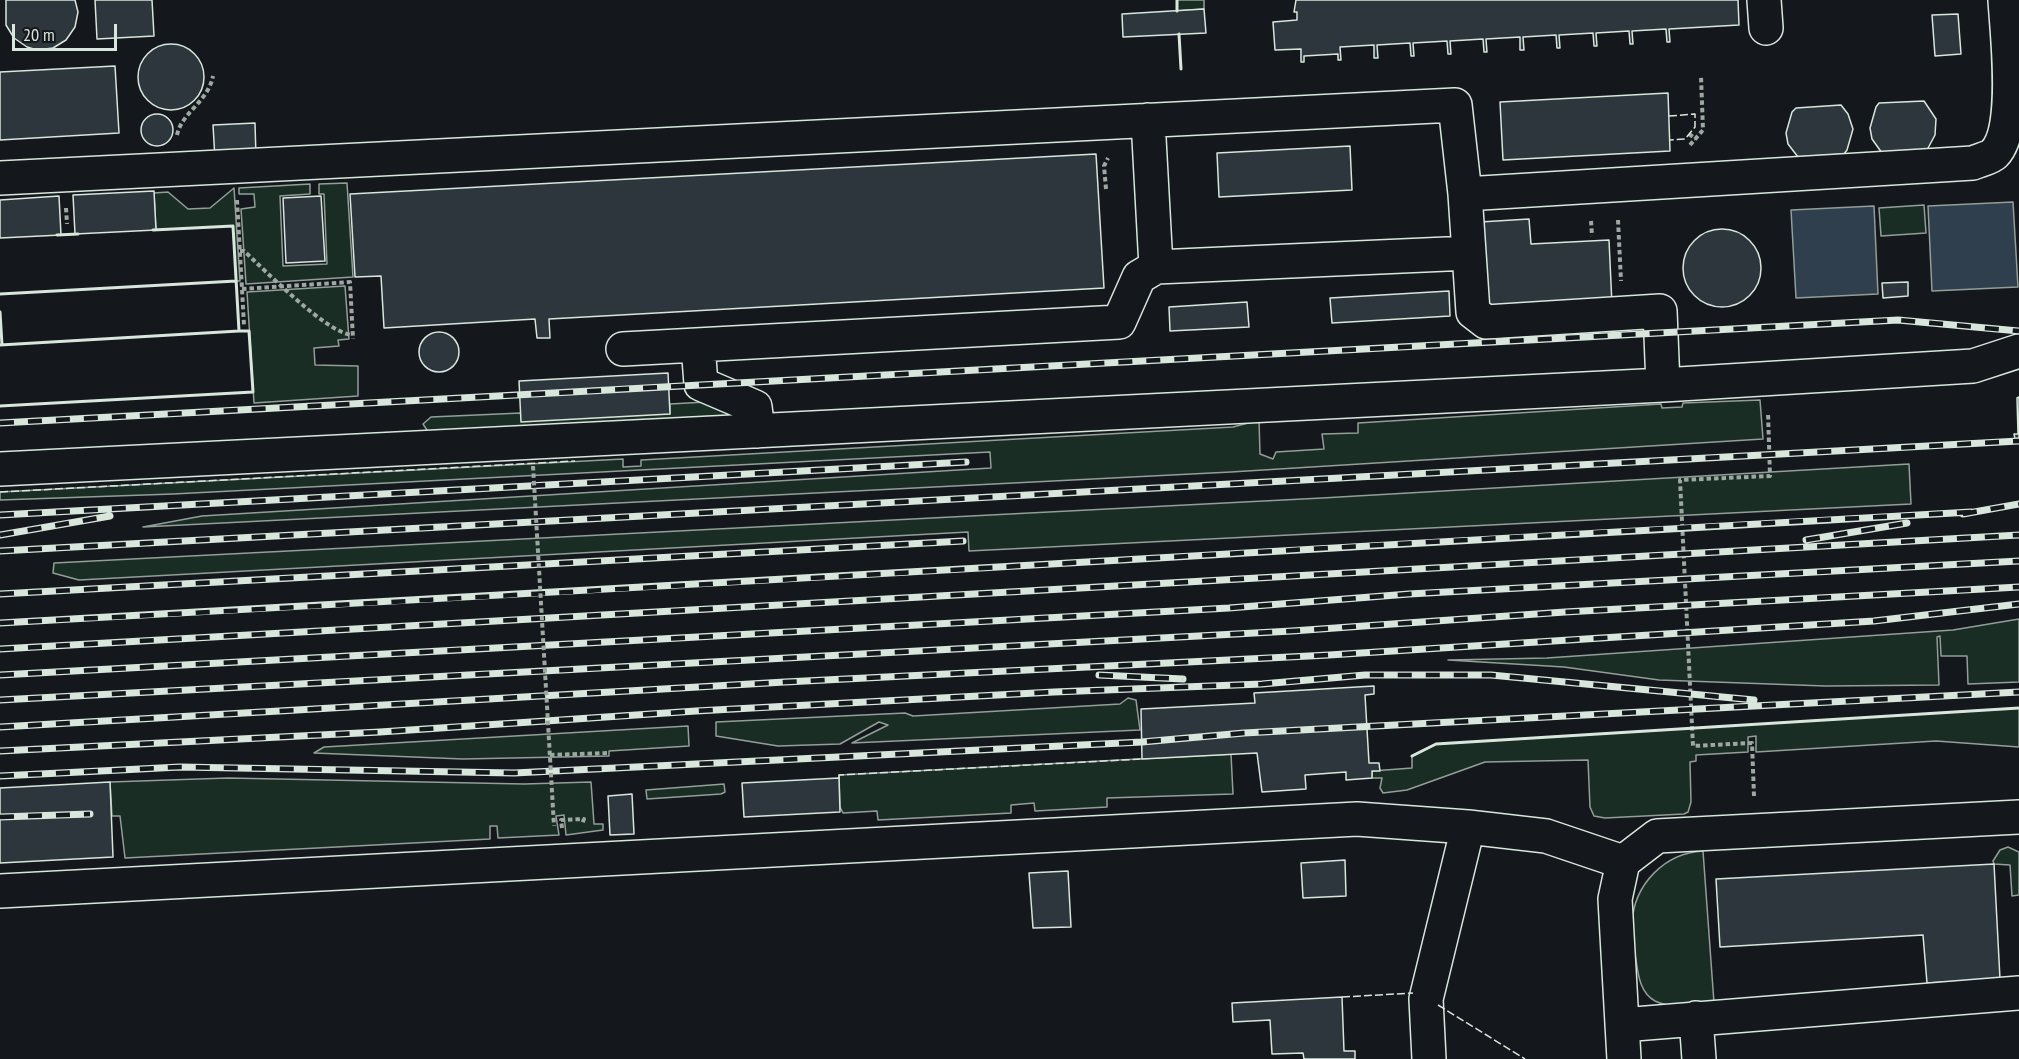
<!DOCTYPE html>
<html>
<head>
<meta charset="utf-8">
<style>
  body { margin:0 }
  #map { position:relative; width:2019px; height:1059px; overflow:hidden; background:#14181c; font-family:"PT Sans Narrow",sans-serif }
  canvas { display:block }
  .scale { position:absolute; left:12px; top:24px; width:105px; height:27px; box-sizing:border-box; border:3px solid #d8e6dc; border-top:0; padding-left:8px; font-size:18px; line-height:21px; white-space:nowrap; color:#d8e6dc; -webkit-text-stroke:4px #14181c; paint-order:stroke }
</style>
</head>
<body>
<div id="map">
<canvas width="2019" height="1059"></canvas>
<div class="scale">20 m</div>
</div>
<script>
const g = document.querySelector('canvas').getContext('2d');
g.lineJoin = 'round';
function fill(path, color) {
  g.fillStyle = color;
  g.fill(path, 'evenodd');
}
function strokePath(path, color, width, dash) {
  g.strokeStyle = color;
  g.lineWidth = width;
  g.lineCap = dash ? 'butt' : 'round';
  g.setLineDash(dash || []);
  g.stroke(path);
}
const green = new Path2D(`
  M1177 0H1204V9L1177 11Z
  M347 183 353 277 246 284 241 209 255 207 254 194H239V188L310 184V194L280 196 283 266 327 264 324 194H319V184Z
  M234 188 240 281H236L233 226 156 230 154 193 168 192 188 209 210 208Z
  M1924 205 1926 233 1881 236 1879 208Z
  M345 286 349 339 338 340 339 346 314 348 315 365 358 366V396L254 403 247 292Z
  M1760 400 1763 439 1231 472 143 527 202 516 991 468 990 452 173 494 0 500V492L623 459V467L641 466V460L1233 427 1259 420 1260 454 1273 459 1276 452 1324 449 1322 434 1358 433V423L1661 404 1662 408 1682 407 1683 403Z
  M706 402 731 410V415L429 433 423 424 431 417 521 413 670 414V404Z
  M1909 464 1911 504 969 551 968 532 79 580 53 573 54 563 1322 498Z
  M2019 619V682L1968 684 1967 656H1941L1940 636 1937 637 1939 685 1825 686 1659 680 1564 667 1448 660 1547 658 1953 630Z
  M1128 698 1136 700 1140 730 852 743 888 725 879 722 840 744 778 746 716 736V722L905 713 913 716 1120 704Z
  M2019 708V747L1936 741 1756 752V736L1748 737V752L1696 755V761L1690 762 1691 802 1688 812 1684 814 1605 818 1594 816 1590 807 1588 760 1485 762 1407 790 1383 793 1380 788 1382 778H1372V771L1412 768V756L1436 744Z
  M688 726 689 746 609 751V756L463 759 314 753 324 747Z
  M1231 754 1233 794 1107 798V807L1035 811 1034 803 1011 805V813L878 820 877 811 843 813 840 807 839 775Z
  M228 778 524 784 591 782 594 824H603V830L566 835 564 815 556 816 559 835 498 838 497 826H490V839L125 858 120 816H112L110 782Z
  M724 784 725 792 721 794 647 799 646 790Z
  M2008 847 2019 852V895L2012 896 2010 865 1994 864 1993 861 2000 850Z
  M1703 851 1714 1003C1695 1005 1673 1010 1655 1001 1640 993 1638 974 1636 960 1634 948 1631 935 1632 923 1634 884 1665 853 1703 851Z`);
fill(green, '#1a2d24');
strokePath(green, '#939e99', 1.5);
const water = new Path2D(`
  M2013 202 2018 287 1932 291 1928 206Z
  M1874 206 1878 294 1796 298 1791 210Z`);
fill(water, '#2f3f4d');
strokePath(water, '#939e99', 1.5);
const building = new Path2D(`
  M6 0H75L78 12 75 27 66 40 53 48 37 50 27 47 14 38 6 25Z
  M95 0H152L154 36 97 39Z
  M1296 0H1738L1739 25 1669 29 1670 42H1667L1666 29 1632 31 1633 44H1630L1629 31 1596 33 1597 46H1594L1593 33 1559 35 1560 48H1557L1556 35 1523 37 1524 50H1520V37L1486 39 1487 52H1484L1483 39 1450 41 1451 54H1448L1447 41 1413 43 1414 56H1411L1410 43 1377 45 1378 58H1374V45L1340 47 1341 60H1338V54L1304 56V62H1301V49L1275 50 1273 22 1297 20V12H1294Z
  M1204 9 1206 33 1123 37 1122 14Z
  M1958 14 1961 54 1935 56 1932 15Z
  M138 77a33 33 0 1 1 66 0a33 33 0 1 1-66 0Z
  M115 66 119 133 0 140V72Z
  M1668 93 1670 151 1503 160 1500 102Z
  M1924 101 1936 119 1935 135 1927 150 1882 153 1872 139 1870 128 1876 107 1879 103Z
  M1841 105 1848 114 1853 129 1847 150 1844 154 1798 157 1788 144 1786 133 1792 112 1796 108Z
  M141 130a16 16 0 1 1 32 0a16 16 0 1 1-32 0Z
  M255 123 256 157 215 159 213 125Z
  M1350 146 1352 190 1219 197 1217 153Z
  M1096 154 1104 288 549 319 550 338H537L535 319 384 328 381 276 355 277 350 194Z
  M154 191 156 230 75 234 73 195Z
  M59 196 61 235 0 238V200Z
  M321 196 325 261 286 263 283 198Z
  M1529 219 1531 244 1609 240 1612 305 1485 312 1480 222Z
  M1683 268a39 39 0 1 1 78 0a39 39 0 1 1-78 0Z
  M1908 282V296L1883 298 1882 283Z
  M1449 291 1450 316 1332 323 1330 298Z
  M1247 302 1249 327 1170 331 1169 307Z
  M419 352a20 20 0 1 1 40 0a20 20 0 1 1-40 0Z
  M668 373 670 414 521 422 519 381Z
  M2019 397V438L2015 439 2014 434H2018L2017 398Z
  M1374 686V694L1365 695 1369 763H1379L1380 771H1372V778L1346 780V772L1305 775 1306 789 1262 792 1257 753 1142 759 1141 709 1255 703 1254 693Z
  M839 778 840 812 744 817 742 783Z
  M110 782 113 857 0 863V788Z
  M632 794 634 834 610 835 608 796Z
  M1345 860 1346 896 1303 898 1301 863Z
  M1994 864 2000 979 1927 983 1923 935 1720 947 1716 879Z
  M1068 871 1071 927 1033 928 1029 873Z
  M1342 997 1344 1051H1355V1059H1304L1303 1053 1272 1054 1270 1020 1233 1022 1232 1003Z`);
fill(building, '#2c363c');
strokePath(building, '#d8e6dc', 1.5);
const minor = new Path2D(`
  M1764 0 1766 28
  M1148 120 1156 267 1469 253
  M0 178 1455 105 1465 194 1973 163C1979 160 1990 158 1994 154 2019 130 2007 34 2005 0
  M1465 194 1473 312 1486 322 1660 311 1663 385 1973 366 2019 351
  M698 345 701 384 755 407 758 431
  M623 349 1119 322 1139 277 1156 267
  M0 469 1663 385
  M0 891 1357 819 1468 827 1546 836 1623 862
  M1696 1018 1699 1059
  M1622 1025 2019 993
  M1429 1059 1426 999 1468 827
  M1624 1059 1615 899 1623 862 1657 836 2019 817`);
strokePath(minor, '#d8e6dc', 36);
strokePath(new Path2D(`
  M1689 134 1696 139
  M177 135C182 112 208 102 213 76
  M1690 145 1703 130 1701 76
  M1106 189 1104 166 1108 158
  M237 200 244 325
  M66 208 67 224
  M1618 220 1621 281
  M1591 221 1592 236
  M240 251H244C266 271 325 332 352 335
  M242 289 350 282 353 339
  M550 755 609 753
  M1754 796 1752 743 1693 746 1680 480 1770 476 1768 412
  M562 828 561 820 584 819 582 824`), '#9da8a2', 4, [4.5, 3]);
strokePath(minor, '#14181c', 33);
const rail = new Path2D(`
  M0 423 1898 320 2019 331
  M1963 514 2019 504
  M0 515 966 462
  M0 535 110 516
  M1806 540 1907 523
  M0 551 2019 441
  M0 594 963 541
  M0 623C657 589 1314 547 1971 512
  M0 649 2019 535
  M0 675 1229 608 1409 594 2019 561
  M1099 675 1183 679
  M0 700 1292 631 1565 612 2019 587
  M0 727 785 682 1329 655 1874 621 2019 604
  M0 751 380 732 696 711 1054 692 1262 684 1365 675H1491L1754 700
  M0 776 180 767 514 773 1142 742 1244 733 2019 692
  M0 817 90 814`);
strokePath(rail, '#d8e6dc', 7);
strokePath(rail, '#14181c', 4.5, [14]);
strokePath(new Path2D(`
  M533 466 554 826`), '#9da8a2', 4, [4.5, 3]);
strokePath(new Path2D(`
  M1669 116 1695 114V127L1685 139 1670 140
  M0 492 575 461
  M839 778V775L1142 759
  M1342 997 1413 993
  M1438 1005 1525 1059`), '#d8e6dc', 1.5, [8, 3]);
strokePath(new Path2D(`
  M1177 0V11
  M1179 34 1181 69
  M57 235 78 234
  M0 294 236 281
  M0 312 2 345
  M0 345 239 331
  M0 406 253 392 249 331H239L233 226 153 230
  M1412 756 1436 744 2019 708`), '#d8e6dc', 3);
</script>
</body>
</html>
